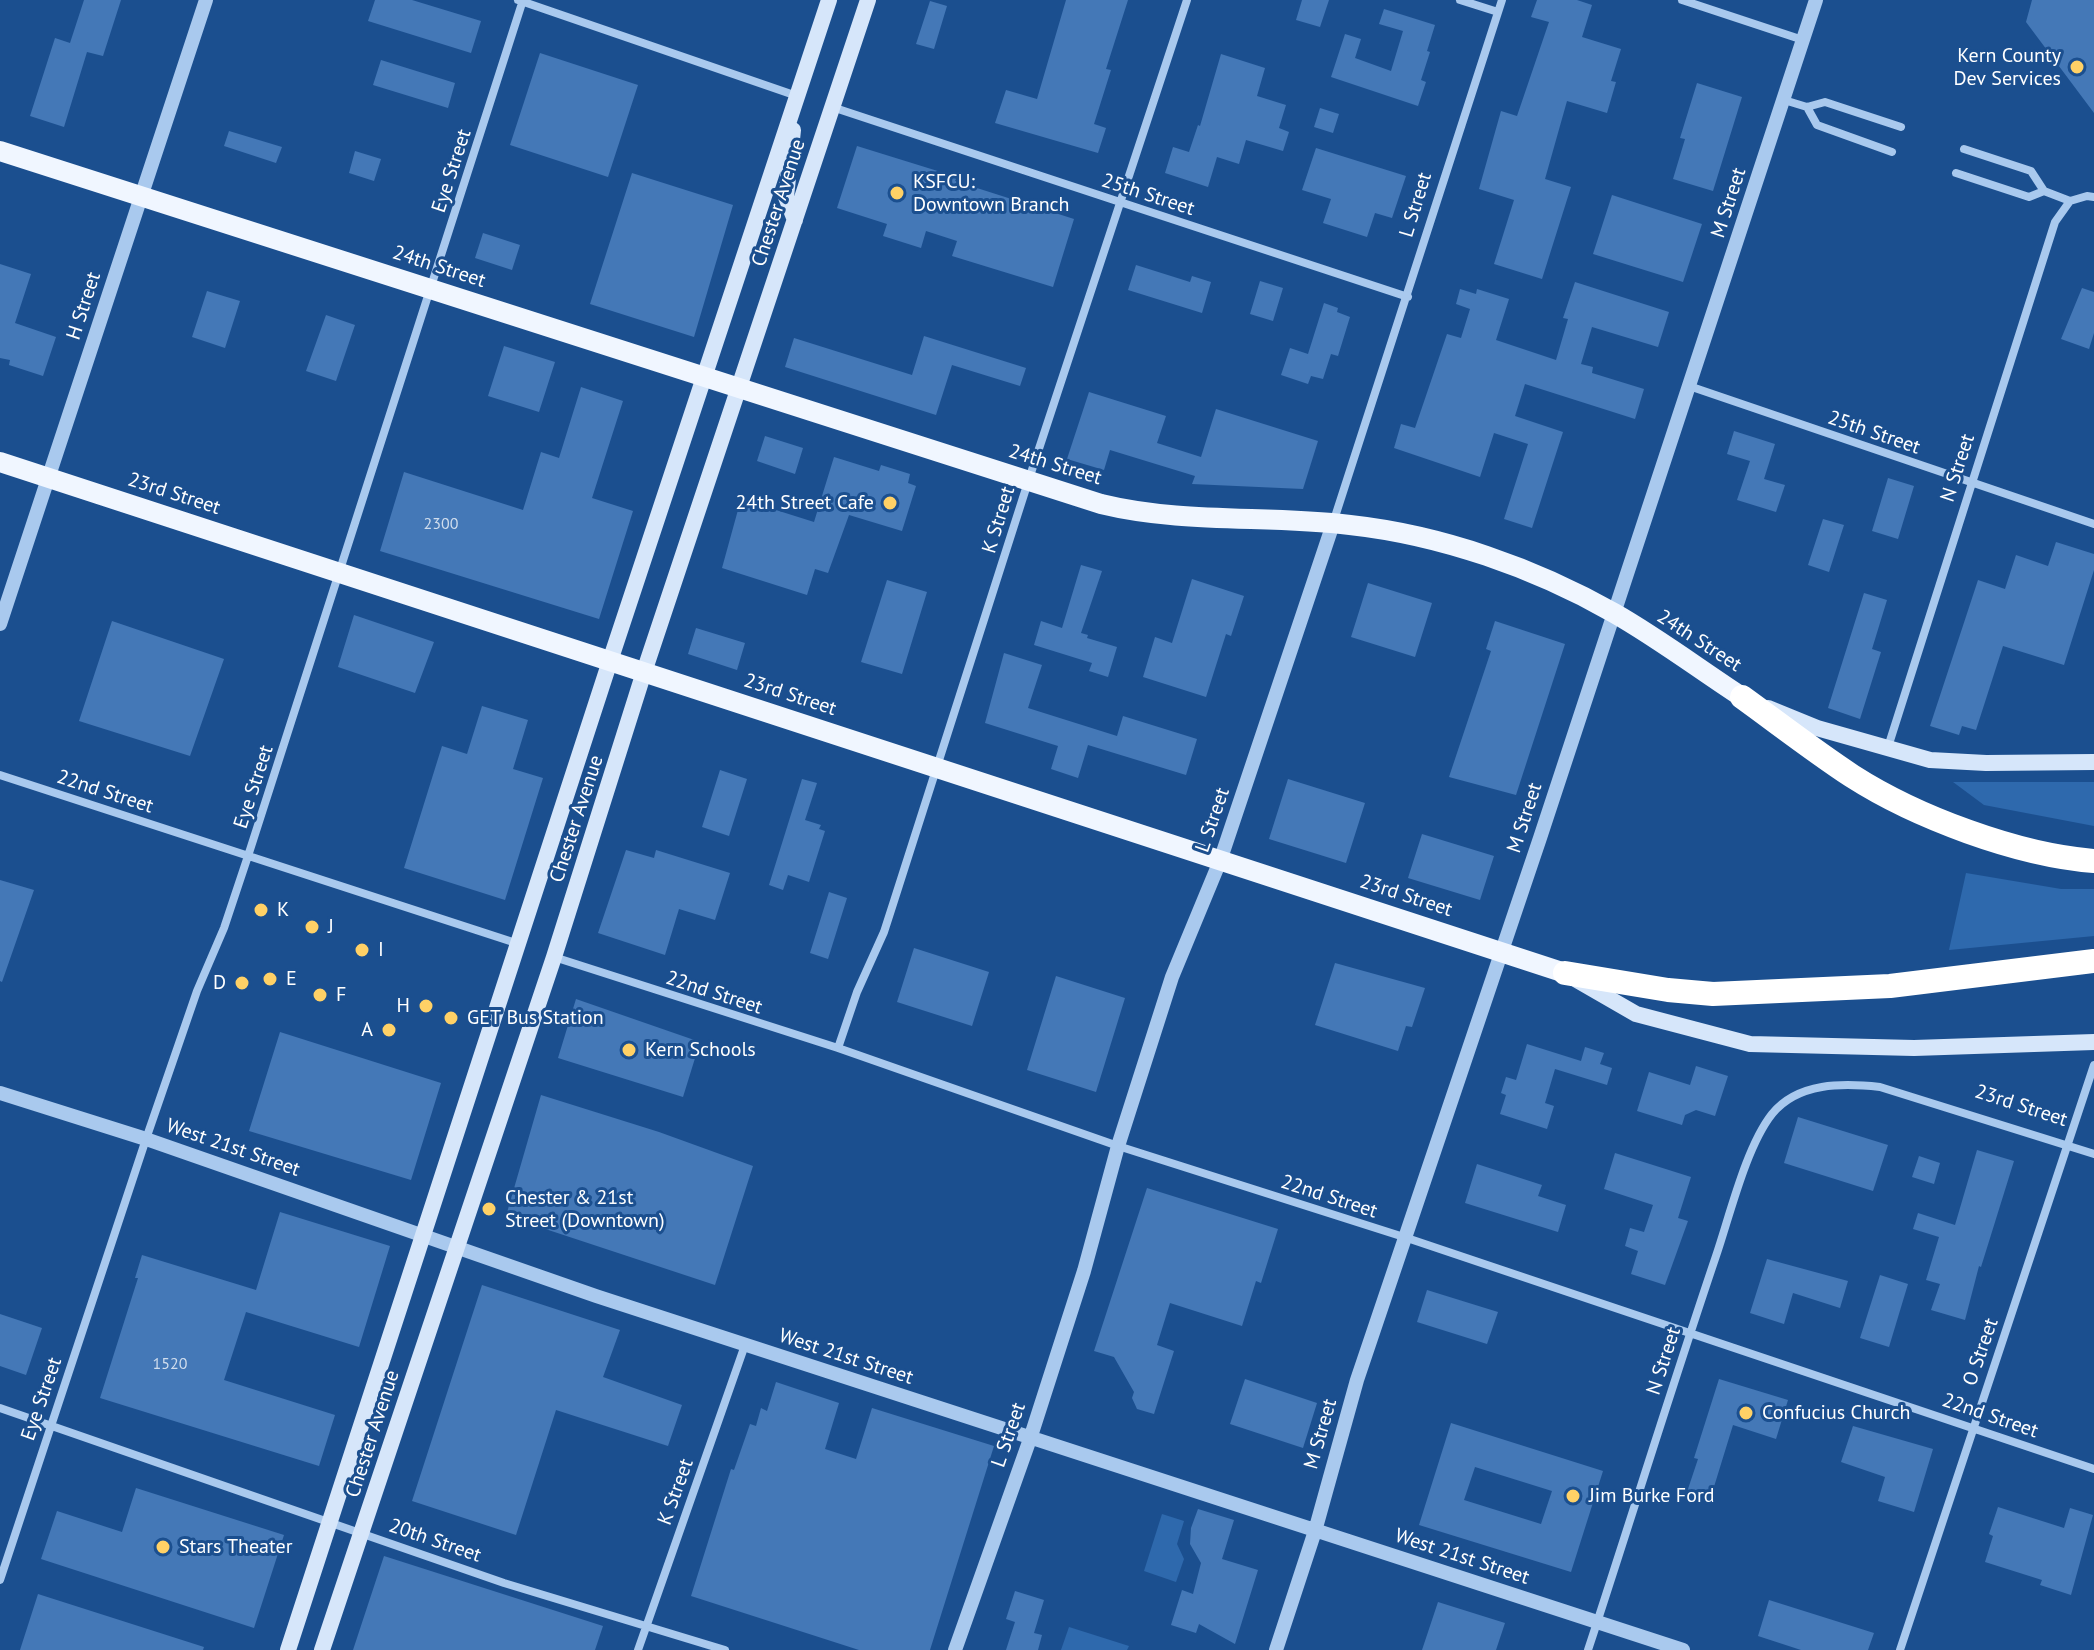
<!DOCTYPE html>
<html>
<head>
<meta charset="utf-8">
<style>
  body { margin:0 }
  canvas { display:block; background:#1b4f8f }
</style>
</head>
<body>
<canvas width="2094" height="1650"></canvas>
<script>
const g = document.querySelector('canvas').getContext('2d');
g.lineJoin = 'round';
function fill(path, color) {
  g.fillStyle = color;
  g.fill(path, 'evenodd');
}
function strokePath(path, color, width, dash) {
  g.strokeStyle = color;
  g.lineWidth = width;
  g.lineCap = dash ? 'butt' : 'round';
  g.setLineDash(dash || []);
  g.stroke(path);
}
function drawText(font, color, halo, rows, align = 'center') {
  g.font = font + ' "PT Sans",sans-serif';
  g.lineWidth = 6;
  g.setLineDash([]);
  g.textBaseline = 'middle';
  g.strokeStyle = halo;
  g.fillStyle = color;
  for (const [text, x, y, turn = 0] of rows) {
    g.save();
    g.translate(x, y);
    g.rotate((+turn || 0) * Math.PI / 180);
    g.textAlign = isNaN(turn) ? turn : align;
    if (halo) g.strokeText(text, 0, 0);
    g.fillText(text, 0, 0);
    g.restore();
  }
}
fill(new Path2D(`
  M1953 782H2094V826L1984 805Z
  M1966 873 2061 889H2094V936L1949 950Z
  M1162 1514 1184 1521 1177 1544 1184 1559 1176 1582 1144 1571Z
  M1069 1627 1129 1646 1127 1650H1061Z`), '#2e69ad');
fill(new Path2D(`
  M84 0H121L103 56 87 52 64 127 30 116 55 38 70 43Z
  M375 0H412L481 21 471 53 368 21Z
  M1066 0H1128L1106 69 1111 70 1094 124 1106 128 1098 153 995 123 1006 90 1037 99Z
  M1302 0H1329L1320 27 1296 20Z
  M1537 0H1577L1592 5 1582 37 1621 49 1611 81 1616 82 1607 113 1567 101 1545 179 1571 187 1542 279 1494 264 1514 200 1479 189 1501 111 1517 116 1549 22 1531 17Z
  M2032 0H2094V113L2026 22Z
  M930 1 947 6 934 49 916 44Z
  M1384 9 1435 25 1427 51 1430 52 1421 80 1426 82 1418 106 1331 77 1345 34 1361 39 1355 58 1391 71 1403 31 1379 24Z
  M540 53 638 85 608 177 510 145Z
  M1221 54 1265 68 1257 96 1286 105 1279 128 1289 132 1283 151 1246 140 1239 164 1217 157 1208 187 1165 173 1173 147 1189 152 1198 125 1200 126Z
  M381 60 455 83 448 108 373 85Z
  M1697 83 1742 97 1713 191 1673 179 1685 139 1680 138Z
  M1320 108 1339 114 1333 133 1314 127Z
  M229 131 282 147 276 163 224 146Z
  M857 146 957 177 955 181 1074 219 1053 287 952 256 957 241 926 231 921 248 883 236 887 224 837 208Z
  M1316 148 1406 176 1392 218 1375 213 1367 237 1323 223 1331 199 1302 190Z
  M355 151 381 159 374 181 349 173Z
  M632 173 733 205 694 337 590 304Z
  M1612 195 1702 224 1683 282 1593 254Z
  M483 233 520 245 512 270 475 258Z
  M0 264 31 274 15 323 56 337 43 376 9 365 10 360 0 358Z
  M1136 265 1190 282 1192 276 1211 282 1202 313 1128 290Z
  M1260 281 1283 288 1273 321 1250 314Z
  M1575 282 1669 312 1658 347 1592 327 1581 364 1593 367 1592 373 1644 389 1635 419 1525 384 1515 416 1563 432 1532 528 1504 519 1528 444 1494 433 1480 477 1394 448 1401 424 1415 428 1447 334 1461 338 1470 309 1456 304 1460 289 1476 294 1477 289 1509 299 1496 340 1556 360 1568 319 1563 318Z
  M2082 288 2094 292V333L2089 349 2061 339Z
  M207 291 240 301 225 348 192 337Z
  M1324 303 1338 308 1337 312 1350 317 1338 356 1331 354 1323 379 1311 376 1308 384 1281 375 1290 348 1308 354Z
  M326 315 355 325 336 381 306 371Z
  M924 336 1026 368 1020 386 952 365 936 415 785 367 794 338 912 375Z
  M504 346 555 362 539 412 488 396Z
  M581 387 623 401 592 498 633 511 599 619 380 551 404 472 523 510 541 452 559 458Z
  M1089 392 1166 416 1157 443 1201 457 1216 409 1318 441 1303 489 1192 484 1195 476 1110 450 1104 470 1067 459Z
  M1734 431 1775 444 1764 479 1785 485 1776 512 1737 500 1750 461 1727 454Z
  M765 436 803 448 795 474 757 461Z
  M834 457 879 471 881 465 910 474 908 483 916 486 902 531 849 515 828 573 815 569 807 595 722 568 741 499 814 522Z
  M1888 478 1914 486 1898 539 1872 531Z
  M1823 519 1844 525 1829 572 1808 565Z
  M2056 542 2094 554V570L2064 665 2003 646 1976 730 1962 726 1959 735 1930 726 1978 580 2005 589 2016 555 2048 566Z
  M1081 565 1102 571 1081 633 1088 635 1087 638 1117 647 1108 677 1089 671 1092 663 1034 645 1041 621 1062 628Z
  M1192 579 1244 596 1231 636 1226 634 1206 697 1143 677 1155 637 1172 643Z
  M887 580 927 592 902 674 861 662Z
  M1368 583 1432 603 1415 657 1351 637Z
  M1864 593 1887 600 1872 649 1881 652 1860 719 1828 708Z
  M354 615 434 642 415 693 338 667Z
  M112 621 224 659 190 756 79 721Z
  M1495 621 1565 644 1516 795 1449 777 1491 651 1486 649Z
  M696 628 745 643 737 670 688 654Z
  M1004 653 1042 665 1028 708 1117 736 1123 716 1197 739 1186 775 1088 745 1078 778 1051 769 1058 746 985 723Z
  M482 706 528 720 513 769 543 778 505 900 404 868 442 746 467 754Z
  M720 770 747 779 729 836 702 827Z
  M802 779 817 783 805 820 821 825 819 829 825 831 809 882 788 875 783 890 769 885Z
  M1288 779 1365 803 1346 863 1269 839Z
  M1422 834 1494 856 1480 900 1408 878Z
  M626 850 654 858 656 850 730 873 715 920 679 909 665 955 598 933Z
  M0 880 34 890 2 982 0 981Z
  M829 892 847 898 828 959 810 953Z
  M914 948 989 972 972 1026 897 1002Z
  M1335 963 1425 988 1412 1027 1406 1026 1398 1051 1315 1025Z
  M1056 976 1125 998 1096 1092 1027 1070Z
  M576 999 700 1042 683 1097 558 1058Z
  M280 1032 441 1083 411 1180 249 1131Z
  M1527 1044 1581 1061 1585 1047 1604 1053 1600 1064 1612 1068 1607 1085 1555 1069 1545 1103 1554 1106 1547 1129 1500 1114 1506 1095 1501 1093 1506 1077 1516 1080Z
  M1696 1066 1728 1076 1715 1116 1696 1110 1685 1115 1682 1125 1637 1111 1649 1072 1690 1085Z
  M541 1095 659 1132 753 1166 715 1285 506 1216Z
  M1798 1117 1888 1145 1873 1191 1784 1163Z
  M1977 1150 2014 1161 1981 1267 1979 1266 1965 1320 1931 1310 1940 1284 1926 1280 1939 1237 1913 1229 1918 1213 1955 1225Z
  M1615 1153 1691 1177 1678 1218 1688 1221 1665 1285 1631 1274 1638 1251 1625 1246 1630 1228 1644 1232 1653 1205 1604 1189Z
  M1919 1156 1940 1163 1934 1184 1912 1177Z
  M1477 1164 1542 1185 1538 1196 1566 1205 1558 1232 1465 1203Z
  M1147 1188 1278 1229 1261 1283 1256 1281 1242 1326 1170 1303 1157 1345 1174 1351 1154 1414 1137 1409 1132 1398 1134 1392 1114 1357 1094 1351Z
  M280 1212 390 1246 359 1347 246 1312 224 1380 335 1415 319 1466 100 1398 138 1278H135L142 1255 256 1290Z
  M1767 1259 1848 1281 1840 1308 1793 1293 1784 1324 1750 1313Z
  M1880 1275 1908 1284 1889 1347 1860 1338Z
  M482 1285 620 1330 603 1377 682 1405 668 1446 556 1410 516 1535 412 1501Z
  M1427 1290 1498 1312 1487 1344 1417 1322Z
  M0 1314 42 1328 26 1375 0 1366Z
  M1245 1379 1317 1403 1303 1448 1230 1424Z
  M1719 1379 1788 1400 1776 1439 1733 1425 1709 1503 1686 1495 1698 1459 1694 1458Z
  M776 1382 839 1403 825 1449 856 1459 872 1408 994 1446 930 1650H859L691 1596 731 1469 734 1470 750 1424 756 1426 761 1408 767 1411Z
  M1451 1423 1603 1471 1571 1572 1419 1525ZM1475 1467 1552 1491 1541 1524 1464 1500Z
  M1853 1426 1933 1449 1914 1512 1878 1501 1885 1477 1841 1462Z
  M136 1488 284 1535 254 1628 41 1559 57 1511 122 1532Z
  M1998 1507 2064 1528 2070 1508 2093 1515 2071 1595 2040 1585 2042 1580 1985 1562 1993 1536 1989 1534Z
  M1198 1509 1234 1520 1222 1559 1258 1570 1235 1644 1199 1624 1196 1633 1171 1625 1182 1590 1193 1594 1201 1563 1190 1544 1191 1528Z
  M384 1556 603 1626 595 1650H353Z
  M1015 1591 1044 1600 1034 1633 1042 1635 1038 1650H1006L1015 1622 1006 1619Z
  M38 1594 204 1647 203 1650H20Z
  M1769 1600 1874 1633 1868 1650H1801L1758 1636Z
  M1438 1602 1505 1623 1496 1650H1422Z`), '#4478b7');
strokePath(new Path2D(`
  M518 0 797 96
  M1460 0 1498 12
  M1682 0 1803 40
  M1784 100 1807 107 1825 102 1901 127
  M832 107 1408 297
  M1807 107 1817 125 1892 152
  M1964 149 2031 171 2044 191 2070 201 2087 196 2094 197
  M1956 173 2029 197 2044 191
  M1689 386 2094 524
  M1333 523 1502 0
  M1888 747 2055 222 2070 201
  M0 775 519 944
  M554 957 838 1048 1118 1146 1407 1238 2094 1469
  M838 1048 857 992 884 932 894 901 1028 482 1187 0
  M0 1408 504 1583 725 1650
  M0 1580 146 1139 197 991 224 928 248 856 523 0
  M638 1650 745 1345
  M1588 1650C1631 1519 1672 1386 1716 1256 1730 1215 1746 1147 1772 1114 1798 1082 1843 1083 1880 1087L2094 1154
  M1900 1650 2094 1065`), '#a9c9ee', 8);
strokePath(new Path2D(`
  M0 624 206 0
  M0 1093 146 1139 596 1296 1683 1650
  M955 1650 1030 1439 1084 1271 1118 1146 1172 977 1220 861 1333 524
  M1276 1650 1315 1531 1357 1380 1540 838 1816 0`), '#a9c9ee', 14);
strokePath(new Path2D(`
  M793 130 786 197 795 220
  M1768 708 1817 728 1930 760 1986 763 2094 762
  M1577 980 1636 1014 1750 1044 1914 1048 2094 1042
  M288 1650 610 661 829 0
  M322 1650 554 957 644 672 868 0`), '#d6e6fa', 16);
strokePath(new Path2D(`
  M0 151 1101 504C1183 524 1267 515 1350 525 1441 535 1535 568 1614 613 1658 638 1699 669 1742 697
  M0 462 1565 973`), '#f0f6ff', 20);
strokePath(new Path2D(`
  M1742 697C1778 723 1814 751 1852 776 1916 817 2017 855 2094 861
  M1565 973 1668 990 1713 994 1890 986 2094 961`), '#fff', 24);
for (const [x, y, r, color] of [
  [2077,67,8,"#ffd166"],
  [897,193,8,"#ffd166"],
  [890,503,8,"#ffd166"],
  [261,910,8,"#ffd166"],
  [312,927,8,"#ffd166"],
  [362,950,8,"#ffd166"],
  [270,979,8,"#ffd166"],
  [242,983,8,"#ffd166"],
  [320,995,8,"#ffd166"],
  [426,1006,8,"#ffd166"],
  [451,1018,8,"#ffd166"],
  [389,1030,8,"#ffd166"],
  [629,1050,8,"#ffd166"],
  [489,1209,8,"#ffd166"],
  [1746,1413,8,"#ffd166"],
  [1573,1496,8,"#ffd166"],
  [163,1547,8,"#ffd166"]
]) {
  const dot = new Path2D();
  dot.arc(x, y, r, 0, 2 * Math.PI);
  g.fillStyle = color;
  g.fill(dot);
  strokePath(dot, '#1b4f8f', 3);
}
drawText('16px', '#d0dded', null, [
  ["2300",441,524],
  ["1520",170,1364]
]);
drawText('20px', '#fff', '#1b4f8f', [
  ["Kern County",2061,56,"right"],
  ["Dev Services",2061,79,"right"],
  ["KSFCU:",913,182],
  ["Downtown Branch",913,205],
  ["24th Street Cafe",874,503,"right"],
  ["K",277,910],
  ["J",328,927],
  ["I",378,950],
  ["E",286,979],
  ["D",226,983,"right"],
  ["F",336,995],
  ["H",410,1006,"right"],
  ["GET Bus Station",467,1018],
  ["A",373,1030,"right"],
  ["Kern Schools",645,1050],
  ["Chester & 21st",505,1198],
  ["Street (Downtown)",505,1221],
  ["Confucius Church",1762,1413],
  ["Jim Burke Ford",1589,1496],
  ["Stars Theater",179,1547]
], 'left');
drawText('20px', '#fff', '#1b4f8f', [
  ["Eye Street",452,171,-72],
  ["25th Street",1148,195,18],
  ["Chester Avenue",779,203,-72],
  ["M Street",1729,203,-72],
  ["L Street",1416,205,-73],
  ["24th Street",439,267,18],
  ["H Street",84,306,-72],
  ["25th Street",1874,433,19],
  ["24th Street",1055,465,17],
  ["N Street",1958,468,-72],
  ["23rd Street",174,494,18],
  ["K Street",999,520,-73],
  ["24th Street",1699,641,33],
  ["23rd Street",790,695,18],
  ["Eye Street",254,787,-72],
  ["22nd Street",105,792,18],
  ["M Street",1525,818,-72],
  ["Chester Avenue",577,819,-72],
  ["L Street",1213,820,-71],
  ["23rd Street",1406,896,18],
  ["22nd Street",714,993,18],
  ["23rd Street",2021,1106,18],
  ["West 21st Street",233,1148,19],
  ["22nd Street",1329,1197,18],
  ["O Street",1981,1352,-71],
  ["West 21st Street",846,1357,18],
  ["N Street",1664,1361,-72],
  ["Eye Street",42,1399,-71],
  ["22nd Street",1990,1416,19],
  ["Chester Avenue",373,1434,-72],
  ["M Street",1321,1434,-74],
  ["L Street",1009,1435,-71],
  ["K Street",676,1492,-70],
  ["20th Street",435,1541,19],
  ["West 21st Street",1462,1557,18]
]);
</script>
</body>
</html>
